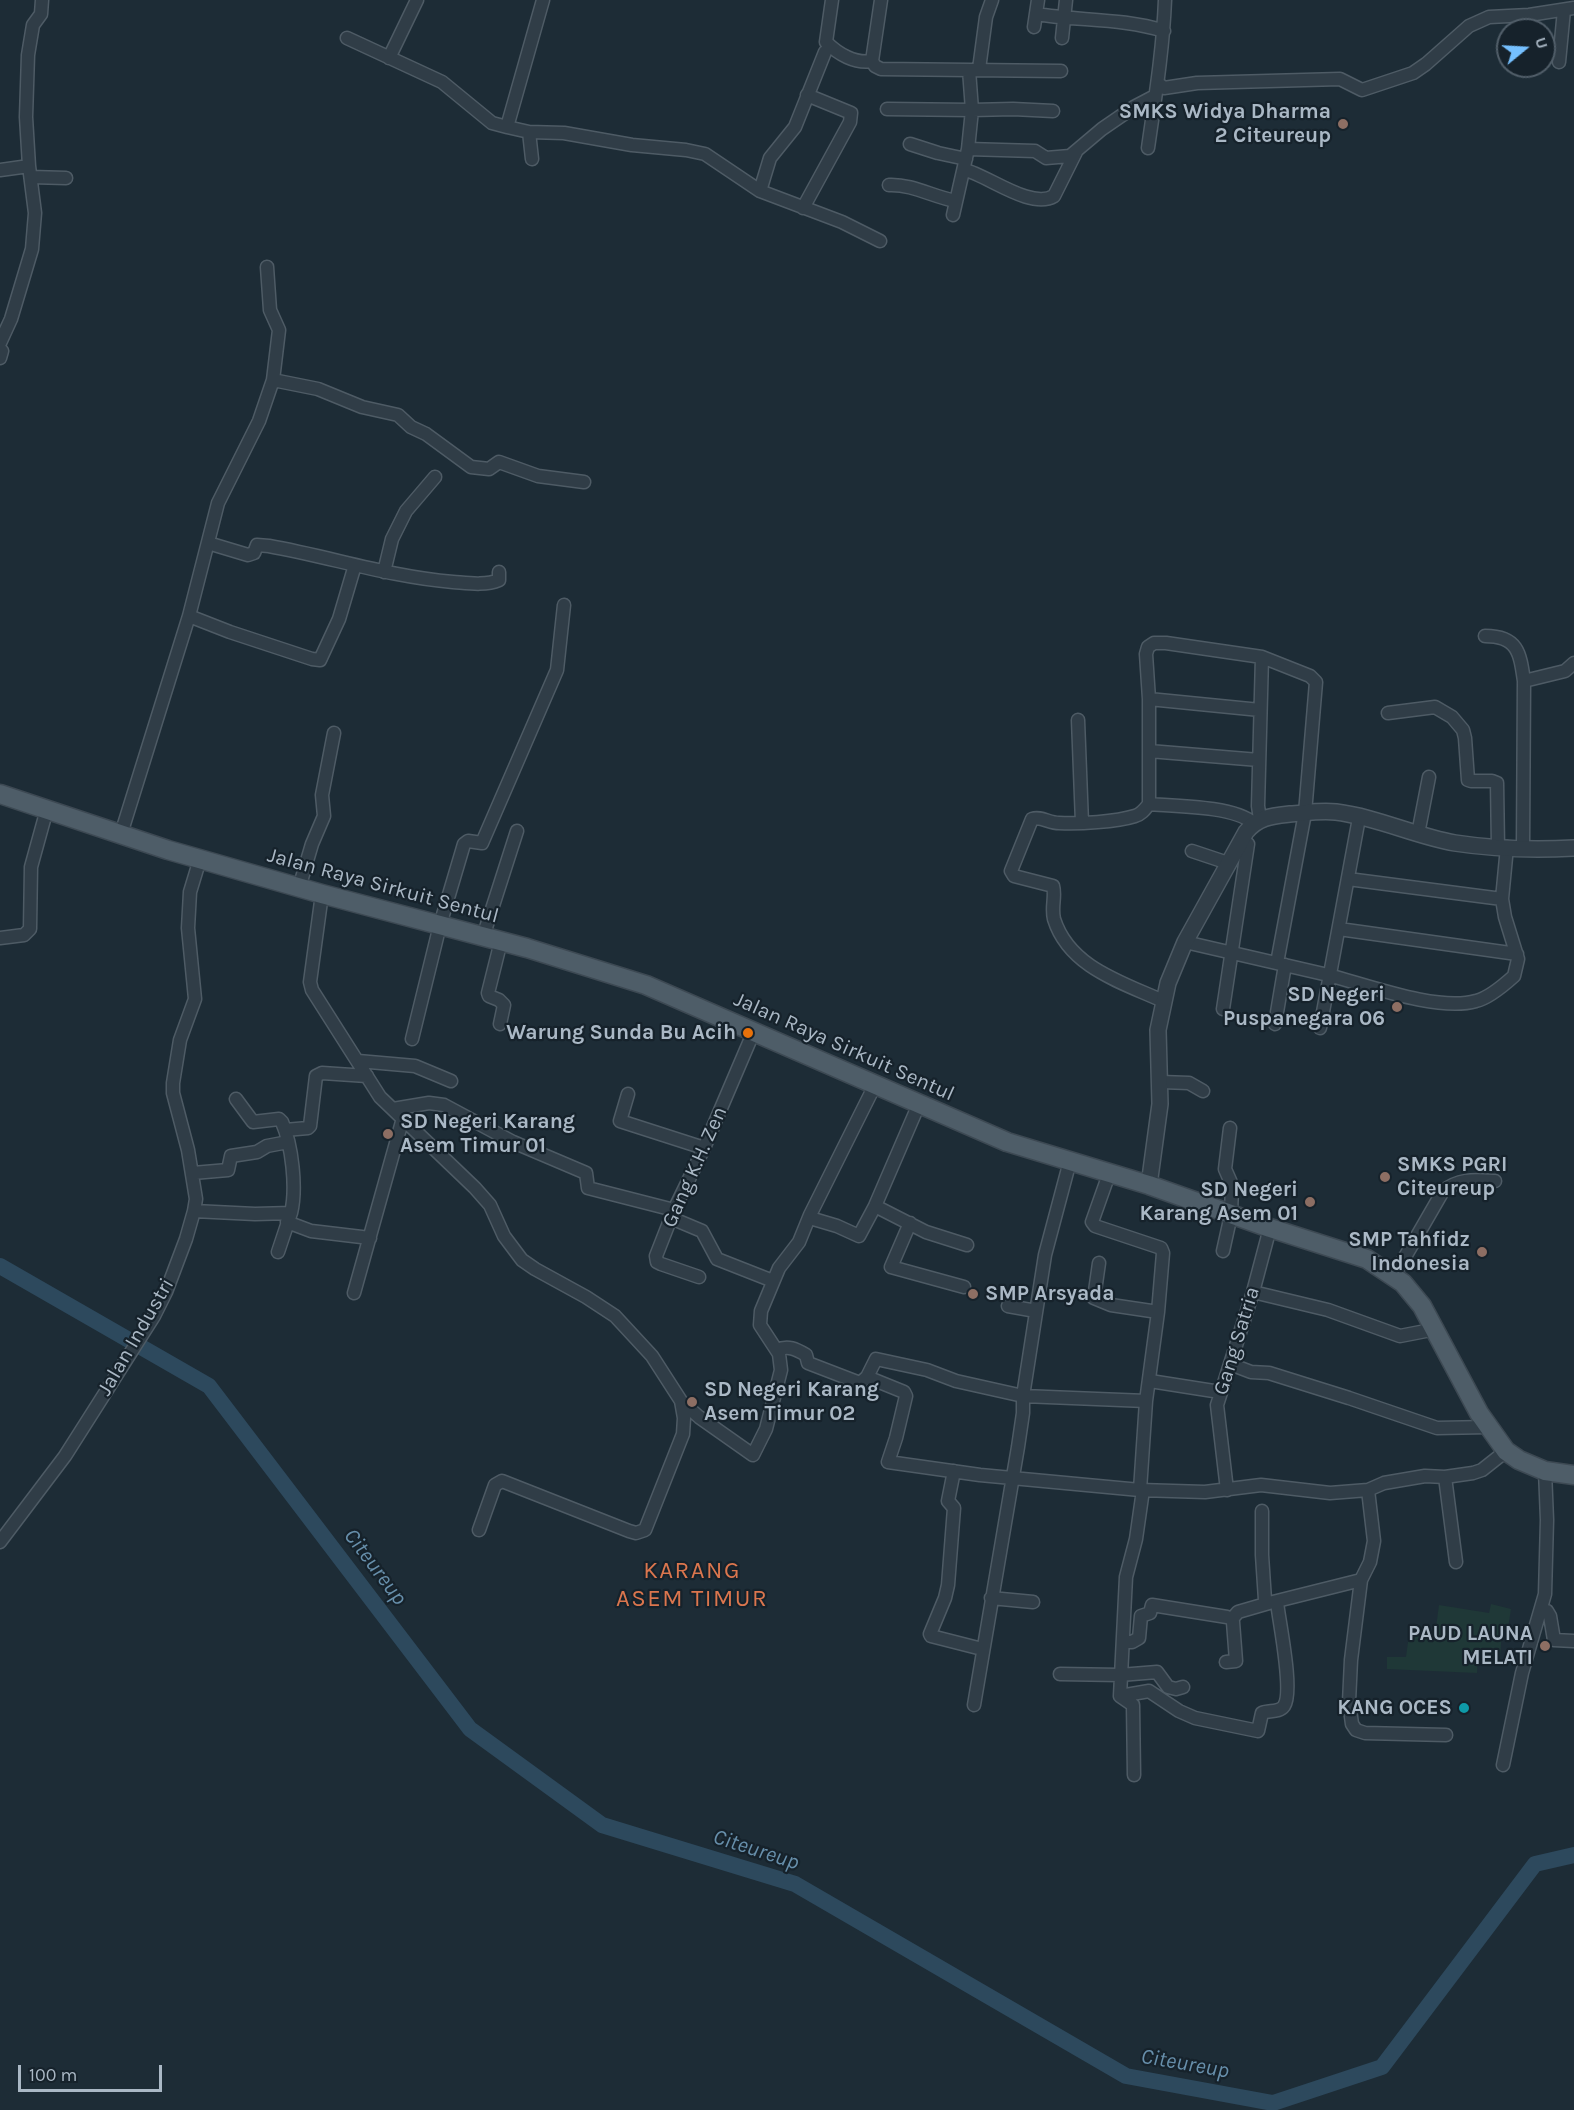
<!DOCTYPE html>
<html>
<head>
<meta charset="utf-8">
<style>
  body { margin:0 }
  #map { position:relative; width:1574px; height:2110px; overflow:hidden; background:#1d2c36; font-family:Karla,sans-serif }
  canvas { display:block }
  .north { position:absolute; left:1496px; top:18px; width:60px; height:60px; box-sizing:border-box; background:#16222b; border:2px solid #515e69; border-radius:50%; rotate:72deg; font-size:16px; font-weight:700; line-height:24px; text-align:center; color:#aab8c5 }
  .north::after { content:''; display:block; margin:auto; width:21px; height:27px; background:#75c0ff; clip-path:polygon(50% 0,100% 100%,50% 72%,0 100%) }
  .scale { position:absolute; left:18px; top:2065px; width:144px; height:27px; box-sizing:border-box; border:3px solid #aab8c5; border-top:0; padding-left:8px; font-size:18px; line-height:21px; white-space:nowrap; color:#aab8c5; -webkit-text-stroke:4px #16222b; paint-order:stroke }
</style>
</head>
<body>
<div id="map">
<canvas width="1574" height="2110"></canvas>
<div class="north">U</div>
<div class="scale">100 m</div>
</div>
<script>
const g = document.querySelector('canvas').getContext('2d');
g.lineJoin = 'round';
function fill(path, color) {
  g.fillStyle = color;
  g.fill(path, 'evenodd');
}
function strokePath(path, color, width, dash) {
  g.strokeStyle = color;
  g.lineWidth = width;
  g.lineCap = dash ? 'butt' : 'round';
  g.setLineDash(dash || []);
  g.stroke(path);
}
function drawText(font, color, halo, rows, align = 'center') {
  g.font = font + ' Karla,sans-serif';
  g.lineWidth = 4.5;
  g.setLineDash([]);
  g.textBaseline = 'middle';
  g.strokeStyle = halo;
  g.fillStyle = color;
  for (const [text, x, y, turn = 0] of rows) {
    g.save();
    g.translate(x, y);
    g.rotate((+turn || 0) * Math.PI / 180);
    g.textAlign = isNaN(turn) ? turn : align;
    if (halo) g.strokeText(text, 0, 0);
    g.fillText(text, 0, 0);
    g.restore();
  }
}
fill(new Path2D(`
  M1491 1604 1511 1609 1508 1628 1502 1632 1500 1657 1478 1656 1477 1673 1387 1669V1657H1406L1409 1635H1435L1439 1605 1489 1613Z`), '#1f3837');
strokePath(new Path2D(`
  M0 1266 209 1386 470 1729 602 1825 795 1884 1126 2076 1273 2103 1382 2067 1535 1864 1574 1855`), '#2d495d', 16);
const minor = new Path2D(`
  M832 0 826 42C838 54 855 64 872 61
  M881 0 872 61 875 66 881 69 1061 71
  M1036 14C1078 21 1123 18 1164 31
  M1034 27 1038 0
  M347 38 442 82 492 123 507 127
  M1062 38 1066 0
  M389 58 417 0
  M1559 62 1564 10
  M979 69 986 17 992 0
  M1158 83 1164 88 1197 83 1340 79 1362 90 1413 73 1426 64 1469 26 1489 17 1529 15 1574 8
  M887 109 972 110 1013 109 1053 111
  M529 132 564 133 632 145 686 150 705 154 760 191 842 222 880 241
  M910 144 938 153 966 159
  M1148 148C1155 99 1163 50 1165 0
  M968 149 1035 151 1046 158 1070 156 1102 129 1134 107 1155 96
  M532 159 529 132 507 127 543 0
  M0 170 29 166 26 117 28 55 33 25 41 14 42 0
  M965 170C987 175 1031 210 1054 196L1076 152
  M31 177 66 178
  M889 185C913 184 933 197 956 201
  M760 191 770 158 795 127 825 52
  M803 208 850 122 851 113 807 95
  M953 215 968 149 972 110 969 70
  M0 343 11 319 32 249 35 213 29 166
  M0 349 2 351 0 358
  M273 380 318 389 362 407 398 415 411 427 426 434 471 467 489 469 499 462 538 476 584 482
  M208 543 248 555 254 553 257 545 269 546C331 557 390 577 453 582 467 583 485 586 499 580V572
  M384 572 392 539 406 511 435 477
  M189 616 230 632 312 659 320 660 339 619 355 565
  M1485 636C1518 636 1520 653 1524 681L1565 671 1574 663
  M1149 699 1260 710
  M1388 713 1435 707 1452 717 1463 730 1465 738 1468 780 1471 781H1492L1497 783 1498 847
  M1078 720 1082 823
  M1149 751 1259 760
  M1149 804C1145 809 1142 814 1135 816 1116 822 1079 824 1059 823 1049 823 1041 816 1032 819L1011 871 1014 876 1053 886C1056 896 1051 907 1054 919 1069 967 1121 982 1163 1001
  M1260 819 1258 806 1262 657
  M1253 823C1234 806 1175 806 1149 804V699L1146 654 1148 647 1154 643H1166L1262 657 1310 676 1316 682 1305 813 1277 963
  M121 834 189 616 218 503 259 421 273 380 279 330 270 310 267 267
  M1418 834 1429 777
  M1523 848 1524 681
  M1192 851 1228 863
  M299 888 312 844 324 816 322 795 334 733
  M322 894 310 982 312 990 380 1097 475 1188 490 1205 504 1236 522 1260 535 1269 586 1297 615 1316 652 1356 681 1401 684 1418 683 1434 645 1530 636 1533 629 1531 502 1481 495 1485 479 1530
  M1502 899 1507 847
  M1339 929 1517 954
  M483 937 517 831
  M0 938 24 935 30 929 31 867 47 809
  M1185 942C1233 953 1281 964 1328 975 1367 985 1438 1012 1476 1001 1489 998 1504 985 1514 976L1518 959 1505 917 1502 899 1348 879
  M1223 1009 1248 844
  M500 1024 504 1005 499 1000 489 996 488 993 501 941
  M1275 1024 1285 965
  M1320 1028 1359 818
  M412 1039 440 925 464 844 468 841 482 843 557 670 564 605
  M358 1061 415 1066 451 1081
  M1161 1082 1189 1083 1203 1091
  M628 1094 620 1121 704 1148
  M393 1109 429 1103 444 1105 513 1142 586 1173 588 1188 674 1210
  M285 1130 308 1128 310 1126 316 1076 322 1073 367 1076
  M193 1173 228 1170 231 1156 257 1152 267 1146 288 1142
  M1109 1174 1092 1222 1095 1226 1161 1248 1163 1253 1158 1312 1146 1401 1140 1490
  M875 1206 926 1232 967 1245
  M194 1211 255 1214 291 1213C297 1188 292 1145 282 1122L279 1119 253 1122 236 1099
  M671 1218 702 1231 717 1259 773 1281
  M810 1218 837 1226 859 1236 875 1206 919 1104
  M287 1222 311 1231 370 1238
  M910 1223 891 1267 964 1287
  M1223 1251 1231 1215 1232 1185 1225 1169 1230 1128
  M278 1252 290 1216
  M1099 1263 1094 1298 1111 1305 1158 1312
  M1394 1276 1443 1191C1460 1178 1474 1180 1495 1181
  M699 1277 661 1264 657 1262 656 1256 674 1210 704 1148 754 1031
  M1253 1292 1328 1310 1400 1336 1436 1329
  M354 1293 403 1118
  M1008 1306 1036 1311
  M777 1350C788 1345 796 1349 806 1355L808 1363 860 1383 867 1377 876 1359 927 1370 956 1381 1023 1396 1146 1401
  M1230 1364 1251 1372 1269 1373 1349 1398 1437 1428 1488 1427
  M867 1377 904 1392 906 1396 896 1438 888 1462 980 1475 1140 1490 1205 1492 1261 1485 1330 1493 1368 1490 1384 1483 1425 1476 1445 1477 1473 1473 1482 1470 1506 1451
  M1150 1381 1220 1392
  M682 1402 699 1417 753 1455 766 1429 781 1370 779 1354 760 1325 761 1311 779 1268 799 1242 810 1215 875 1085
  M954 1471 948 1501 954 1508 948 1585 945 1598 930 1634 931 1636 982 1649
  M1445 1477 1456 1562
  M1227 1490 1217 1405 1253 1292 1270 1228
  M1368 1490 1374 1541 1370 1562 1361 1580 1351 1660 1349 1702 1352 1724 1356 1730 1365 1733 1446 1735
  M1262 1511V1555L1265 1600 1269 1603 1361 1580
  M0 1542 65 1456 154 1316 166 1292 186 1239 194 1211 196 1199 188 1150 173 1093V1083L180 1040 195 999 188 928 190 892 200 859
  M991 1598 1033 1602
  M1541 1612 1547 1611 1550 1616 1554 1640 1574 1641
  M1232 1619 1238 1612 1269 1603
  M1123 1642H1132L1139 1638 1141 1616 1150 1613 1152 1605 1227 1617 1232 1619 1233 1622 1236 1661 1226 1662
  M1060 1674 1120 1675 1157 1672 1168 1687 1176 1689 1183 1687
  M1120 1696 1149 1691 1179 1711 1195 1718 1258 1731 1262 1713C1269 1710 1279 1713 1284 1706 1294 1691 1279 1622 1277 1602
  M974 1705 1018 1447 1023 1413V1396L1045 1255 1070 1161
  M1503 1765 1522 1673 1545 1594 1547 1520 1545 1471
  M1134 1775 1133 1705 1120 1696 1126 1577 1136 1539 1143 1490`);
const tertiary = new Path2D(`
  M1149 1185 1160 1104 1158 1030 1168 983 1185 942 1246 832C1258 817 1272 816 1290 814 1305 813 1321 810 1336 812 1377 817 1415 836 1455 843 1494 849 1535 850 1574 848`);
const primary = new Path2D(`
  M0 794 168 850 322 894 527 948 646 985 1007 1142 1149 1185 1270 1228 1367 1259 1403 1283 1422 1306 1479 1413 1506 1451 1519 1460 1545 1471 1574 1475`);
strokePath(minor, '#4e5b65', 15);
strokePath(tertiary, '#4e5b65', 18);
strokePath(primary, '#3d4953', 21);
strokePath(minor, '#303d47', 12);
strokePath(tertiary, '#303d47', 15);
strokePath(primary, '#4e5d68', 18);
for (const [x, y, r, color] of [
  [1343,124,6,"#8d6e63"],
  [1397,1007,6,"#8d6e63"],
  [748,1033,6,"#e8710a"],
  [388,1134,6,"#8d6e63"],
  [1385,1177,6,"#8d6e63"],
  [1310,1202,6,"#8d6e63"],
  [1482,1252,6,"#8d6e63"],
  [973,1294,6,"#8d6e63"],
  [692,1402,6,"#8d6e63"],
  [1545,1646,6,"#8d6e63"],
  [1464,1708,6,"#0f9aa8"]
]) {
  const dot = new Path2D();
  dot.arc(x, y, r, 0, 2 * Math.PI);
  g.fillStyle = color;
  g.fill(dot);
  strokePath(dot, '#16222b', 2);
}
drawText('bold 21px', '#aab8c5', '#16222b', [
  ["SMKS Widya Dharma",1331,112],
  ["2 Citeureup",1331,136],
  ["SD Negeri",1385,995],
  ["Puspanegara 06",1385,1019],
  ["Warung Sunda Bu Acih",736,1033],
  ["SD Negeri Karang",400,1122,"left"],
  ["Asem Timur 01",400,1146,"left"],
  ["SMKS PGRI",1397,1165,"left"],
  ["Citeureup",1397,1189,"left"],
  ["SD Negeri",1298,1190],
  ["Karang Asem 01",1298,1214],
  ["SMP Tahfidz",1470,1240],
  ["Indonesia",1470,1264],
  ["SMP Arsyada",985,1294,"left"],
  ["SD Negeri Karang",704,1390,"left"],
  ["Asem Timur 02",704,1414,"left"],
  ["PAUD LAUNA",1533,1634],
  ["MELATI",1533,1658],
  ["KANG OCES",1452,1708]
], 'right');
drawText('21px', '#aab8c5', '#16222b', [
  ["Jalan Raya Sirkuit Sentul",383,886,15],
  ["Jalan Raya Sirkuit Sentul",844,1047,24],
  ["Gang K.H. Zen",695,1167,-66],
  ["Jalan Industri",136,1337,-60],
  ["Gang Satria",1237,1341,-73]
]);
drawText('italic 22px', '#678fab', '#16222b', [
  ["Citeureup",375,1567,53],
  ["Citeureup",756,1850,18],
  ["Citeureup",1185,2064,10]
]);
g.letterSpacing = '1.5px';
drawText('24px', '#db764e', '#16222b', [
  ["KARANG",692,1571],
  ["ASEM TIMUR",692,1599]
]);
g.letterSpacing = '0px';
</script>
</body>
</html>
